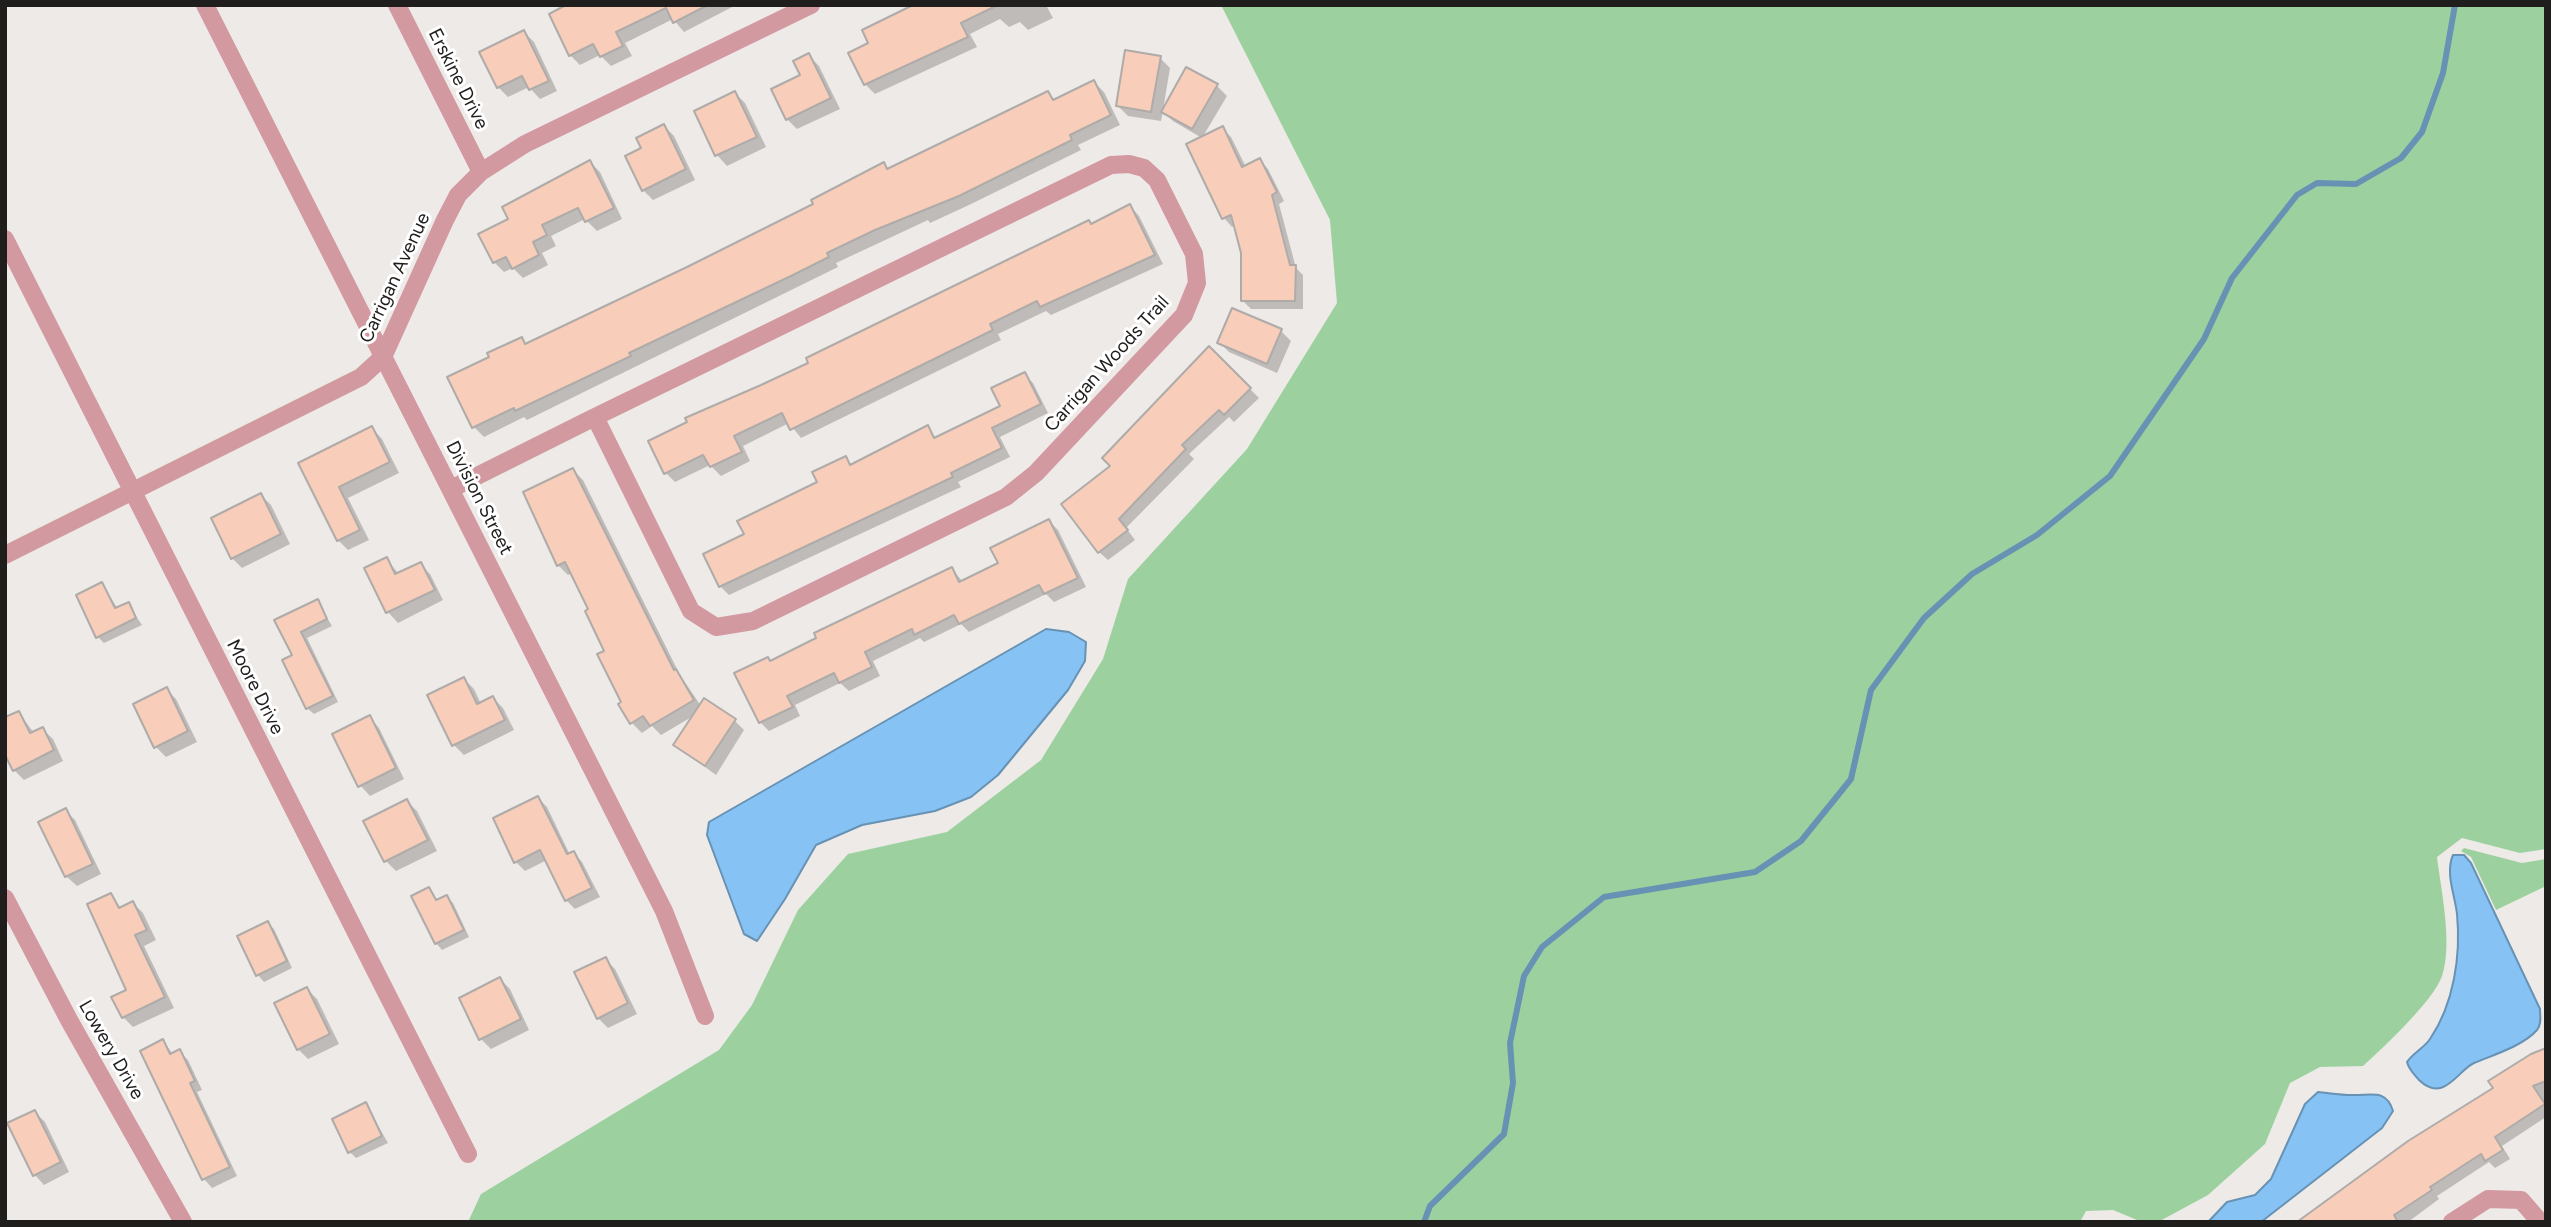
<!DOCTYPE html>
<html>
<head>
<meta charset="utf-8">
<style>
  body { margin:0 }
  #map { position:relative; width:2551px; height:1227px; overflow:hidden; background:#eeeae8; font-family:Figtree,sans-serif }
  canvas { display:block }
  .frame { position:absolute; inset:0; border:7px solid #1f1e1d; pointer-events:none }
</style>
</head>
<body>
<div id="map">
<canvas width="2551" height="1227"></canvas>
<div class="frame"></div>
</div>
<script>
const g = document.querySelector('canvas').getContext('2d');
g.lineJoin = 'round';
function fill(path, color) {
  g.fillStyle = color;
  g.fill(path, 'evenodd');
}
function strokePath(path, color, width, dash) {
  g.strokeStyle = color;
  g.lineWidth = width;
  g.lineCap = dash ? 'butt' : 'round';
  g.setLineDash(dash || []);
  g.stroke(path);
}
function drawText(font, color, halo, rows, align = 'center') {
  g.font = font + ' Figtree,sans-serif';
  g.lineWidth = 6;
  g.setLineDash([]);
  g.textBaseline = 'middle';
  g.strokeStyle = halo;
  g.fillStyle = color;
  for (const [text, x, y, turn = 0] of rows) {
    g.save();
    g.translate(x, y);
    g.rotate((+turn || 0) * Math.PI / 180);
    g.textAlign = isNaN(turn) ? turn : align;
    if (halo) g.strokeText(text, 0, 0);
    g.fillText(text, 0, 0);
    g.restore();
  }
}
fill(new Path2D(`
  M1221 5H2546V849L2520 853 2462 838 2437 857C2441 890 2453 944 2442 976 2434 1000 2383 1048 2363 1066L2320 1067 2290 1083 2265 1144 2208 1195 2158 1222H2142L2113 1210 2086 1211 2080 1222H468L481 1194 719 1050 752 1005 798 910 848 854 947 832 1041 760 1103 659 1128 579 1247 449 1337 303 1330 220Z
  M2464 848 2522 863 2546 859V886L2496 910 2471 857 2461 851Z`), '#9cd19f');
const water = new Path2D(`
  M1046 629 1069 632 1086 642 1085 661 1068 690 998 775 971 797 935 811 862 825 816 845 785 899 757 941 744 934 707 835 709 822Z
  M2453 855H2464L2471 863 2540 1009C2540 1016 2542 1024 2537 1030 2523 1046 2493 1055 2474 1063 2458 1070 2444 1104 2419 1080 2414 1074 2409 1070 2407 1062 2413 1053 2424 1048 2430 1039 2454 1004 2461 955 2457 914 2455 895 2445 873 2453 855Z
  M2318 1092C2329 1093 2340 1095 2352 1095 2370 1096 2386 1088 2393 1111L2382 1128 2261 1222H2208L2227 1202 2255 1195 2271 1179 2305 1104Z`);
fill(water, '#86c3f4');
strokePath(water, '#6792b4', 2);
fill(new Path2D(`
  M571 5H736L684 32 673 19 625 43 632 56 611 66 600 55 580 65 570 55Z
  M914 5H1046L1053 18 1028 30 1020 22 1009 27 1000 19 970 34 977 47 875 94 865 84 871 44Z
  M524 32 534 42 557 91 540 99 529 87 508 97 498 87Z
  M809 56 819 66 840 109 797 129 787 119Z
  M1160 58 1170 68 1163 110 1217 86 1227 96 1202 138 1173 121 1163 111 1161 121 1128 116 1118 106Z
  M1094 82 1104 92 1120 125 1078 145 1081 150 969 205 930 223 928 220 836 263 838 267 527 420 524 417 484 437 474 427 450 378 522 339 527 345 815 205 884 164 889 170 1048 93 1055 100Z
  M735 93 745 103 766 147 727 166 717 155 696 112Z
  M664 126 674 136 695 180 653 200 643 190V149Z
  M1222 128 1231 137 1246 167 1260 160 1268 169 1284 201 1279 204 1296 268 1303 275V309H1251L1243 301V253L1235 225 1232 227 1224 218Z
  M590 162 600 172 622 219 597 231 585 219 551 236 556 246 542 253 548 265 523 278 513 268 504 272 494 262Z
  M1130 206 1139 216 1163 264 1051 315 1046 311 998 334 1001 340 801 438 789 423 743 446 750 461 721 476 710 465 675 482 666 473 762 387Z
  M1281 331 1291 341 1277 373 1229 352 1219 342Z
  M1209 348 1259 398 1234 422 1229 417 1189 454 1194 459 1126 528 1135 540 1108 560 1099 552Z
  M1024 374 1033 383 1048 413 1000 437 1010 457 958 482 961 487 729 595 720 586 705 555 746 535 819 482 845 458 853 466 927 427 937 439 1003 407Z
  M372 428 382 439 399 473 348 498 369 540 348 550 338 540 300 464Z
  M573 470 583 480 680 675 701 706 734 720 744 730 716 775 675 745 695 715 661 735 652 726 642 733 632 723 606 651 572 573 568 575 558 565Z
  M261 495 271 505 290 544 242 568 232 558Z
  M1049 521 1058 530 1086 587 1054 602 1046 594 969 632 961 624 924 642 920 638 873 661 880 676 849 691 840 683 795 705 800 716 769 731 760 722 771 662 952 569 963 582 1000 564Z
  M386 559 399 574 420 564 430 574 443 600 398 623 388 612 366 569Z
  M102 584 118 609 128 604 142 625 104 643 98 637Z
  M317 601 332 626 307 638 338 702 314 714 307 708 294 656 277 621Z
  M464 679 474 689 481 704 493 698 503 708 514 730 464 755 454 745Z
  M166 689 176 699 197 742 166 757 156 747Z
  M19 713 34 733 42 729 53 739 63 761 24 780 14 770Z
  M369 717 379 728 404 779 370 796 360 785Z
  M538 798 547 807 570 855 574 853 582 862 600 897 575 909 566 900 547 860 525 871 516 862Z
  M407 801 417 811 437 851 396 871 386 861 366 822Z
  M65 810 75 820 101 874 77 886 66 876 40 823Z
  M429 889 438 901 447 897 453 903 469 937 442 950 436 943Z
  M110 895 122 909 133 903 143 913 156 940 144 946 174 1008 133 1027 123 1017 128 991Z
  M267 923 274 929 292 968 264 982 258 975 239 937Z
  M605 959 615 969 637 1014 608 1028 598 1018Z
  M500 979 510 989 529 1030 491 1049 481 1039Z
  M307 989 317 999 339 1044 308 1059 298 1049Z
  M163 1041 173 1054 179 1051 188 1060 202 1090 197 1092 237 1176 212 1188 204 1179 142 1051Z
  M2546 1050V1117L2502 1146 2510 1159 2495 1168 2489 1162 2437 1196 2439 1199 2408 1222H2301L2495 1089Z
  M366 1105 388 1143 356 1158 350 1152Z
  M35 1112 45 1122 69 1172 44 1185 34 1174Z`), '#0003');
strokePath(new Path2D(`
  M1424 1222 1430 1206 1504 1134 1513 1083 1510 1043 1524 976 1542 947 1604 897 1755 872 1801 841 1851 779 1871 690 1924 618 1972 574 2037 535 2110 476 2204 339 2232 278 2297 195 2317 183 2356 184 2401 158 2422 132 2443 73 2455 5`), '#6792b4', 6);
const building = new Path2D(`
  M566 5H708L673 23 666 8 616 32 623 46 600 57 593 44 569 56 549 14Z
  M913 5H998L961 23 968 37 864 85 848 53 868 43 862 30Z
  M524 30 549 81 529 90 522 76 497 88 479 52Z
  M1125 50 1161 56 1151 112 1116 106Z
  M809 53 831 98 786 120 771 89 800 75 793 61Z
  M1186 67 1218 84 1192 129 1161 112Z
  M1094 80 1111 115 1070 135 1072 140 959 196 875 230 827 253 829 257 791 276 629 353 631 356 515 411 514 408 472 428 447 377 489 357 487 353 522 337 525 344 687 267 813 204 811 200 884 162 887 169 1048 91 1053 100Z
  M735 91 757 137 715 156 694 111Z
  M664 124 686 169 642 191 625 156 641 148 636 138Z
  M1223 126 1242 167 1260 158 1277 192 1272 195 1290 265H1296L1295 301H1241V253L1231 215 1222 219 1186 144Z
  M590 160 614 208 585 222 578 208 542 225 547 235 533 242 539 255 512 269 506 257 493 263 478 234 508 219 502 207Z
  M1130 204 1155 255 1040 307 1037 301 990 324 993 330 790 430 782 413 734 436 742 452 710 467 703 455 664 474 648 441 687 422 685 418 761 385 808 363 806 358 1089 220 1091 224Z
  M1232 308 1282 329 1267 364 1217 343Z
  M1209 346 1251 388 1224 415 1219 410 1182 445 1186 449 1119 519 1128 530 1098 553 1061 504 1110 466 1102 458Z
  M1025 372 1041 404 992 428 1002 448 951 473 953 477 719 587 703 554 744 534 737 521 817 482 812 472 846 456 850 465 928 425 934 438 1000 406 991 388Z
  M372 426 390 462 339 487 360 530 337 541 298 463Z
  M573 468 674 670 676 669 694 700 650 726 643 716 630 724 618 704 621 702 597 654 604 651 585 611 588 609 565 562 557 566 523 492Z
  M261 493 281 534 231 559 211 518Z
  M1049 519 1078 578 1044 594 1039 585 959 624 954 615 914 635 912 629 865 652 872 667 839 683 834 673 787 696 793 707 759 723 734 673 768 657 770 661 816 638 814 633 952 567 959 582 998 563 990 548Z
  M387 557 395 574 421 562 435 590 386 613 364 568Z
  M102 582 115 608 129 602 136 618 96 638 76 595Z
  M318 599 327 619 301 632 333 696 306 709 282 660 292 655 274 620Z
  M464 677 477 704 493 696 505 720 452 746 427 695Z
  M167 687 188 731 154 748 133 704Z
  M704 698 736 719 705 766 673 745Z
  M19 711 30 733 43 727 54 750 13 771 5 755V717Z
  M370 715 396 768 358 787 332 734Z
  M538 796 567 854 574 851 592 888 565 901 540 850 514 863 493 818Z
  M407 799 428 840 384 862 363 821Z
  M66 808 93 864 65 877 38 822Z
  M429 887 436 900 447 895 464 930 435 944 411 896Z
  M111 893 119 908 133 901 147 930 135 935 165 997 122 1018 111 997 126 990 87 904Z
  M268 921 287 961 256 976 237 936Z
  M606 957 628 1003 597 1019 574 972Z
  M500 977 521 1019 479 1040 459 998Z
  M307 987 330 1034 297 1050 274 1003Z
  M163 1039 170 1054 180 1049 195 1081 190 1083 230 1167 202 1180 140 1051Z
  M2546 1048V1081L2533 1086 2545 1104 2495 1137 2503 1150 2485 1161 2481 1154 2430 1187 2432 1190 2394 1215 2398 1222H2297L2408 1141 2493 1088 2488 1081 2531 1054Z
  M366 1102 382 1136 348 1153 332 1119Z
  M35 1110 61 1162 33 1176 7 1123Z`);
fill(building, '#f8cdb9');
strokePath(building, '#aeaba9', 2);
strokePath(new Path2D(`
  M205 5 664 911 705 1016
  M397 5 481 172
  M1129 164 1144 168 1157 180 1194 254 1197 283 1184 315 1036 473 1006 497 753 621 716 627 691 611 595 417 1111 165Z
  M5 239 468 1154
  M451 489 595 417
  M5 555 361 377 383 357 445 220 458 195 481 172 525 144 811 5
  M5 898 69 1020 183 1222
  M2452 1222 2488 1199 2521 1200 2540 1222`), '#d299a1', 18);
drawText('19px', '#1f1e1d', '#fff', [
  ["Erskine Drive",458,79,63],
  ["Carrigan Avenue",395,278,-65],
  ["Carrigan Woods Trail",1107,364,-48],
  ["Division Street",479,498,63],
  ["Moore Drive",255,687,63],
  ["Lowery Drive",111,1050,60]
]);
</script>
</body>
</html>
